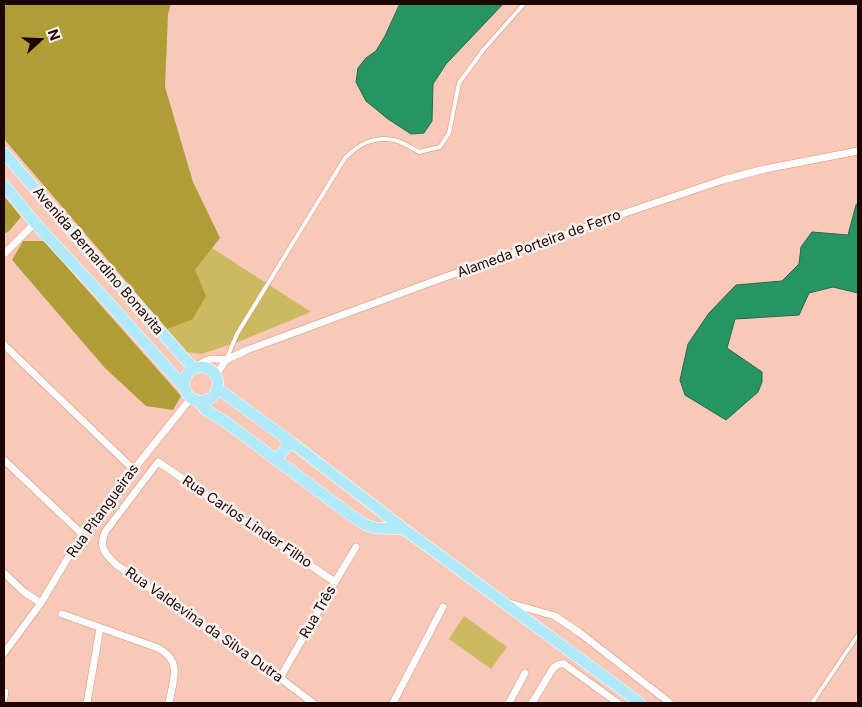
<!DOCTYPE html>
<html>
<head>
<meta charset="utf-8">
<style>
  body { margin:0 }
  #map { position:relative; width:862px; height:707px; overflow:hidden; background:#f8c8b9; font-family:Inter,sans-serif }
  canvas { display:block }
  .frame { position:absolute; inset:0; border:5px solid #1e0501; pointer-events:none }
  .north { position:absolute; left:15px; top:15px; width:50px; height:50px; -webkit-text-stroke:4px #fcf3f1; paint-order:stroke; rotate:70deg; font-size:14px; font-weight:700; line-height:20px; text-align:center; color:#1e0501 }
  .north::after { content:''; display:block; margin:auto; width:18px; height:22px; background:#1e0501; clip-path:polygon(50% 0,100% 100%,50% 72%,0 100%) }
</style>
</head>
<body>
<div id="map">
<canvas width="862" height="707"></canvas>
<div class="frame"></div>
<div class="north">N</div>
</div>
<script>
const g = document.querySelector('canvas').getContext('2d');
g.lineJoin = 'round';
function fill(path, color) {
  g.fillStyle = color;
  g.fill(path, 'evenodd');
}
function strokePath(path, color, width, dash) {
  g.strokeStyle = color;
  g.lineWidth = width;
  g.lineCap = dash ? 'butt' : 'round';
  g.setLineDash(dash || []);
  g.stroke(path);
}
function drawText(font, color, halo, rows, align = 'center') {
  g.font = font + ' Inter,sans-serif';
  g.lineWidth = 5;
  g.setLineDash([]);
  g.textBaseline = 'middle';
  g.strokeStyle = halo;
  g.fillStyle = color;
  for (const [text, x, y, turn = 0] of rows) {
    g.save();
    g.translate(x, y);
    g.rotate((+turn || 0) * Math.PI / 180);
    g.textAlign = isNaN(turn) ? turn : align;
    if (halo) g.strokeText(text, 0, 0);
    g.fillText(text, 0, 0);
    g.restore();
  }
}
fill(new Path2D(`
  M212 248 311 312 238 342 201 354 187 352 167 329 192 320 195 270Z
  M464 616 507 647 491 669 449 639Z`), '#cbba60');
fill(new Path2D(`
  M4 4H171L168 14 165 87 193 182 220 238 195 270 206 296 192 320 167 329 4 139Z
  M4 196 21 217 9 231 4 234Z
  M23 241H44L181 396 173 410 146 406 105 368 12 260Z`), '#af9d36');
const water = new Path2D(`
  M400 4H503L446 64 433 84 432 121 424 133 411 134 388 119 366 101 356 82 358 68 366 58 376 51 385 36Z
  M858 203V293L833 287 809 293 799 315 735 319 727 348 762 372V382L758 392 726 420 685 395 680 380 688 344 709 313 736 285 782 281 799 264 801 247 812 232 848 235 856 205Z`);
fill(water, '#279463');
strokePath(water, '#246946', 1);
const service = new Path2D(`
  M227 358 237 334 345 158C359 144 374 136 394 140 403 142 412 148 419 152L440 147 449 133 459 83 484 49 524 4
  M812 703 858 635`);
const minor = new Path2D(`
  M4 254 35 223
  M4 345 133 469
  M196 367C207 358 212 358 226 360
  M216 375 226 360 247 350 437 280 631 211 723 180 765 169 858 151
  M4 460 82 534
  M4 573 24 592 41 603
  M509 603 555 616 580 633 670 703
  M62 614 158 648C183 661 173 680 169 703
  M4 653 41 603 82 534 191 398
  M280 678 335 582 356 547
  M4 698 5 692
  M87 703 100 628
  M313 703 280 678 118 566C106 555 98 549 105 532L158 462 335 582
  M393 703 443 607
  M509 703 525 673
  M532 703 552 670C555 666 558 663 564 664L618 703`);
const primary = new Path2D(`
  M4 153 99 262 193 368
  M4 185 35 223 110 304 184 387
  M184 384a17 17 0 1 1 34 0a17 17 0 1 1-34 0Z
  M217 388 291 442 404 529 640 703
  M198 401 206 410 227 423 352 516 366 525 376 528 404 529
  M276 460 291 442`);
strokePath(service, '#dc9279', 5);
strokePath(minor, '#dc9279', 8);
strokePath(primary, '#fff', 12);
strokePath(service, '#fff', 4);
strokePath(minor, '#fff', 7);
strokePath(primary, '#afe9fa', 11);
drawText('14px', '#1e0501', '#fcf3f1', [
  ["Alameda Porteira de Ferro",539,244,-20],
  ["Avenida Bernardino Bonavita",98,261,49],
  ["Rua Pitangueiras",103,511,-54],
  ["Rua Carlos Linder Filho",247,522,34],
  ["Rua Três",318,612,-60],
  ["Rua Valdevina da Silva Dutra",204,625,35]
]);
</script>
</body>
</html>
